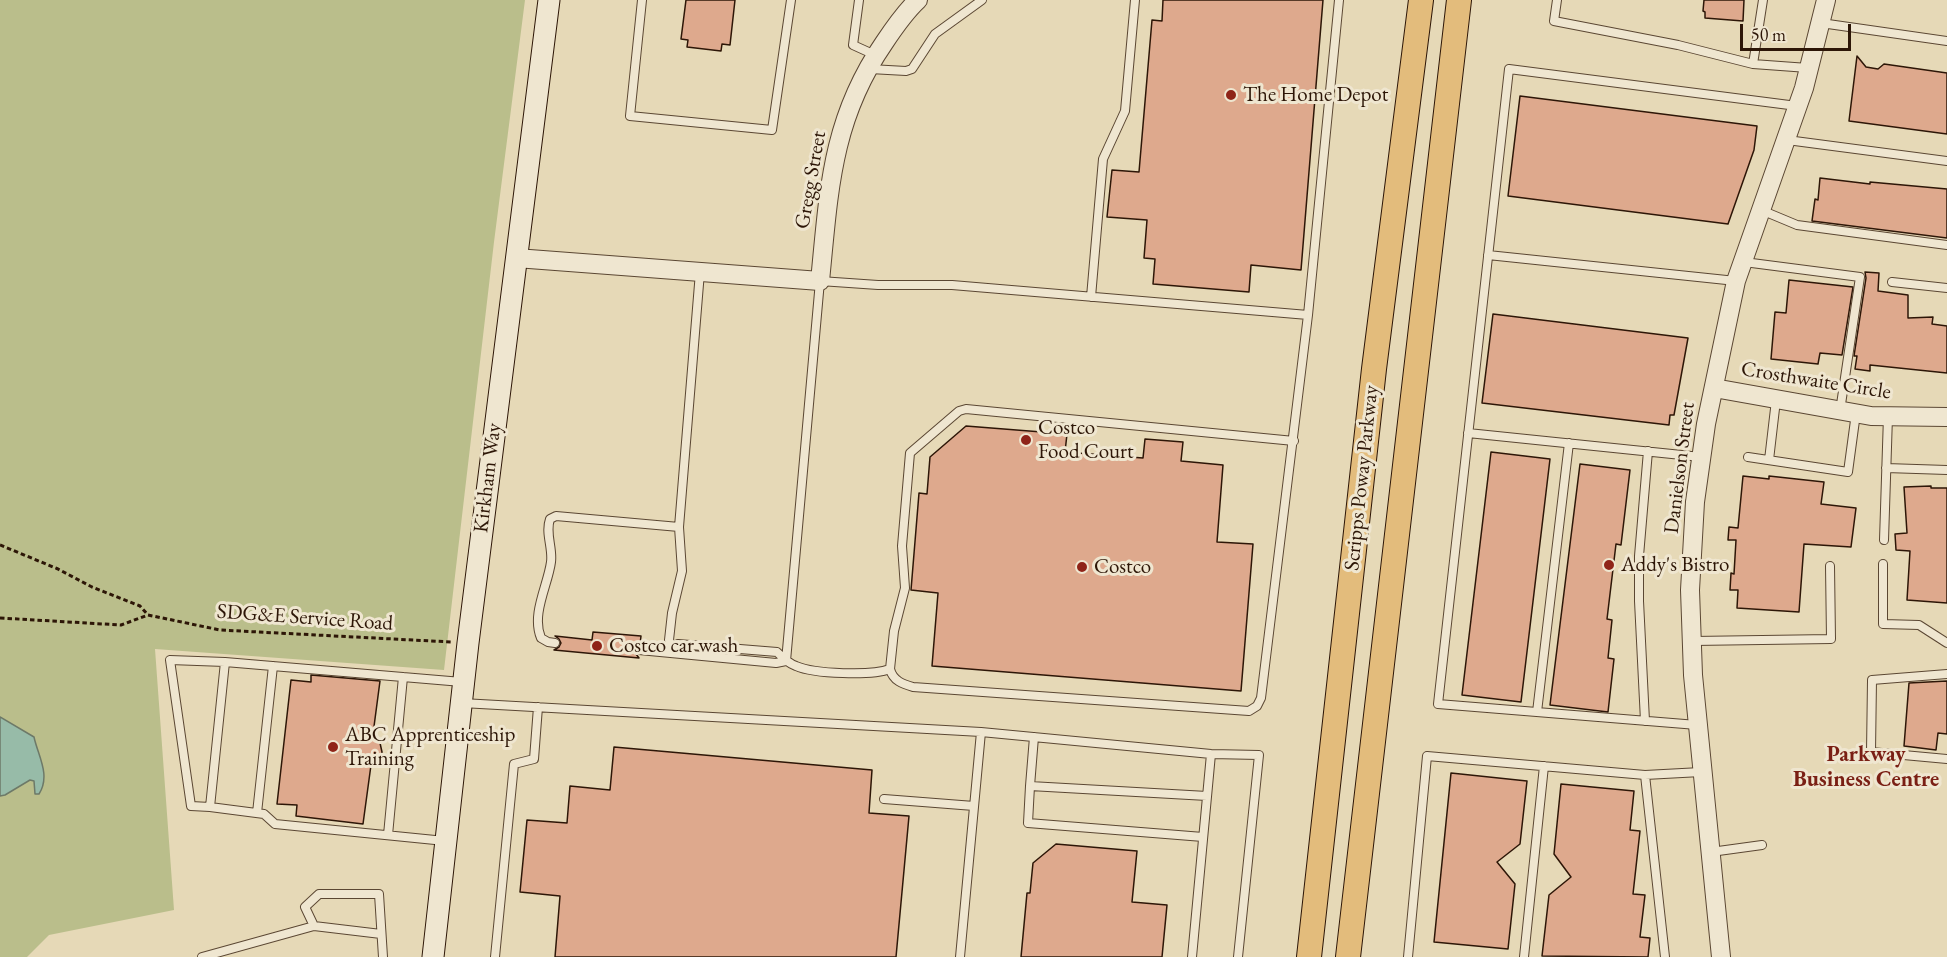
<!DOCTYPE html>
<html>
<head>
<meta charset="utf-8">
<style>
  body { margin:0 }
  #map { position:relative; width:1947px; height:957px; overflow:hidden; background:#e6d9b7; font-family:"EB Garamond",serif }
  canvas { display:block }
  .scale { position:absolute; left:1740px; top:24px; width:111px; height:27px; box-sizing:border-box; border:3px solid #2d1607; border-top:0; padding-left:8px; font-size:18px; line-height:21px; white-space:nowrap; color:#2d1607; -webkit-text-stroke:4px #efe6d0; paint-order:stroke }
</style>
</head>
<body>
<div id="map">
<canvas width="1947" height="957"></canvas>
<div class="scale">50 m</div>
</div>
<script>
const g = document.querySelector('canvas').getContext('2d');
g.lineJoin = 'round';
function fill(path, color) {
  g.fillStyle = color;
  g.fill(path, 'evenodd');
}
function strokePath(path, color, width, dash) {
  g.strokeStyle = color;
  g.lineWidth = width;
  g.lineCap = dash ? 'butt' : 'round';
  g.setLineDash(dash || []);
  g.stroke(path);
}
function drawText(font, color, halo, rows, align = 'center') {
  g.font = font + ' "EB Garamond",serif';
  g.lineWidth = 6;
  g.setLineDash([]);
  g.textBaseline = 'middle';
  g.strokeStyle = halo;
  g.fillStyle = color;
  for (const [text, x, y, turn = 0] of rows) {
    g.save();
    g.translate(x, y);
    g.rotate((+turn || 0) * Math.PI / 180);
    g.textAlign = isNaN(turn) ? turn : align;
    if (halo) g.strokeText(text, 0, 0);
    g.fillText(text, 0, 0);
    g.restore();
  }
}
fill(new Path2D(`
  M0 0H525L494 242 444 670 155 649 174 910 49 935 27 957H0Z`), '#babe8b');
const water = new Path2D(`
  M0 717 34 737C38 756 51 775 39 794H35L34 781 30 780 5 795 0 796Z`);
fill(water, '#97bba8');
strokePath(water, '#6d7968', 1.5);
const building = new Path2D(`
  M686 0H735L730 45 722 44 721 51 687 47 688 40 681 39Z
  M1163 0H1323L1301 270 1251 265 1249 292 1153 284 1155 259 1144 258 1147 220 1107 217 1112 170 1139 172 1152 20 1162 21Z
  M1704 0H1744L1743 21 1705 18V12L1703 11Z
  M1857 56 1866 67 1878 69 1884 64 1947 73V134L1849 121Z
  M1520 96 1757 126 1754 150 1728 224 1508 196Z
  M1820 178 1870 184V182L1947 189V238L1812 221 1815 199 1818 200Z
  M1865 272 1879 273 1878 291 1908 295V318L1933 317 1932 324 1947 326V373L1870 365V371L1855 369 1857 356H1854L1866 278Z
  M1789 280 1853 287 1842 355 1820 353 1818 364 1771 359 1775 312 1786 313Z
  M1493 314 1688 338 1674 415H1670L1669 425 1482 403Z
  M966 426 1067 434 1065 452 1143 458 1145 439 1183 442 1181 461 1223 465 1217 542 1253 544 1241 691 932 666 938 593 911 590 919 493 927 494 930 457Z
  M1491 452 1550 459 1521 702 1462 695Z
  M1580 464 1630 470 1621 545 1616 544 1607 619 1612 620 1608 658 1614 659 1608 712 1550 705Z
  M1743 476 1769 479V476L1824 482 1821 504 1856 508 1851 547 1804 544 1799 612 1737 608 1738 590H1730L1731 573 1734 574 1736 540H1728L1729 527 1738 528Z
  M1931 486V488H1947V603L1907 600 1910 551 1896 550 1895 534 1907 533 1904 487Z
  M593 632 641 636 640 644 635 646 633 650 639 658 554 650 559 647 561 643 559 639 555 636 592 640Z
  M311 675 380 681 373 734V737L380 743 382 752 380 758 371 765 363 824 296 816 297 805 277 804 291 680 311 682Z
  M1947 681V734L1938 733 1936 750 1904 746 1909 683Z
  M614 747 872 770 869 813 909 816 896 957H555L560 896 520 892 527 820 567 823 570 786 610 790Z
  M1451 773 1527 781 1520 844 1497 862 1515 884 1508 949 1434 942Z
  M1561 784 1634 791 1630 830 1640 831 1633 894 1645 895 1640 937 1650 938 1648 957 1542 956 1549 895 1571 877 1554 854Z
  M1056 844 1137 851 1132 902 1167 905 1162 957H1021L1027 893H1030L1033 863Z`);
fill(building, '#dea98d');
strokePath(building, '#2d1607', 1.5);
const service = new Path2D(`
  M642 0 630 116 772 130 791 0
  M859 0 853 45 875 55
  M1557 0 1554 21 1678 45 1753 64
  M1763 0 1753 64 1808 68
  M1821 23 1947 41
  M870 69 906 71 912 69 935 34 982 0
  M1787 140 1947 161
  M1761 210 1797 225 1947 245
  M1488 255 1736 281
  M1744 262 1860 277 1840 411
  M1892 282 1947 288
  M1091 297 1103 159 1125 111 1135 0
  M1308 315 1339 0
  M1468 433 1701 457
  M1748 457 1848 472 1856 413
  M1769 460 1776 400
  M1886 468 1947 470
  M1884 540 1888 416
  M1883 564V624L1919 625 1947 643
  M1693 641 1831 639 1830 566
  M555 643 548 642 541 638C531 614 548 585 551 562 553 548 545 533 550 519L556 516 679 527
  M672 648 669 640 672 613 682 571 679 527 700 272
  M639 650 776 663 786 661
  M668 652 678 644 777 652C783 658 788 663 796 666 814 674 872 676 890 669
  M786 661 820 281 878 285H952L1308 315 1261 698 1257 706 1249 711 913 687C903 684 893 681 890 669L894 631 905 588 902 546 910 453 959 411 966 409 1294 441
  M1947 674 1872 680 1871 752 1947 759
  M462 703 981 732 960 957
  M1537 712 1569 443
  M1645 721 1639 601V556L1648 451
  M1697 725 1438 704 1509 69 1797 106
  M981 732 1211 754 1259 755 1238 957
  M1034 737 1030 786 1207 796
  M1030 786 1028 823 1203 837
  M884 799 974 806
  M210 807 191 806 170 660 225 662
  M257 813 273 666
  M388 835 403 677
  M445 841 275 824 264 814 210 807 225 662 462 682
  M1711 852 1762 845
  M381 934 314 926 305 907 319 894H379L383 957
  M202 957 314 926
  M495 957 514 764 534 759 538 707
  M1192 957 1211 754
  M1408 957 1427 756 1645 775
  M1524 957 1544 766
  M1665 957 1645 775 1701 772`);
const tertiary = new Path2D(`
  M516 258 820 281C829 191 831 120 884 43 894 28 905 12 918 0
  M1714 388 1871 416 1947 417
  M1721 957 1693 675 1690 590 1695 502 1706 424 1736 281 1804 88 1826 0`);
const secondary = new Path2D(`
  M433 957 468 643 549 0`);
const primary = new Path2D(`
  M1309 957 1374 369 1421 0
  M1348 957 1459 0`);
strokePath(service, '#5b4733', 10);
strokePath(tertiary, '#5b4733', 20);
strokePath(secondary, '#2d1607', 23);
strokePath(primary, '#2d1607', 26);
strokePath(new Path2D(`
  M0 545 58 569 92 587 140 606 148 615
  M0 618 121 625 148 615 220 630 451 642`), '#2d1607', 3, [4.5, 3]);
strokePath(service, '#efe6d0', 8);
strokePath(tertiary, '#efe6d0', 18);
strokePath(secondary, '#efe6d0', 21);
strokePath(primary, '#e3bc7c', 24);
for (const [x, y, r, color] of [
  [1231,95,6,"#8f2418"],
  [1026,440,6,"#8f2418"],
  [1609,565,6,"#8f2418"],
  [1082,567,6,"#8f2418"],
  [597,646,6,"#8f2418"],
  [333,747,6,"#8f2418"]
]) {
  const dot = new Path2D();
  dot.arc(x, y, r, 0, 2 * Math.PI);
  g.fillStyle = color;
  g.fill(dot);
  strokePath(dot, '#efe6d0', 2);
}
drawText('21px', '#2d1607', '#efe6d0', [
  ["The Home Depot",1243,95],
  ["Costco",1038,428],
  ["Food Court",1038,452],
  ["Addy's Bistro",1621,565],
  ["Costco",1094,567],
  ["Costco car wash",609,646],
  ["ABC Apprenticeship",345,735],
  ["Training",345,759]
], 'left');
drawText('21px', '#2d1607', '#efe6d0', [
  ["Gregg Street",811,180,-80],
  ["Crosthwaite Circle",1816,381,9],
  ["Danielson Street",1680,468,-83],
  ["Kirkham Way",488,478,-83],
  ["Scripps Poway Parkway",1362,478,-84],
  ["SDG&E Service Road",305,618,4]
]);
drawText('bold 22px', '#7a1f14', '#efe6d0', [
  ["Parkway",1866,755],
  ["Business Centre",1866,780]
]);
</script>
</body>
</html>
